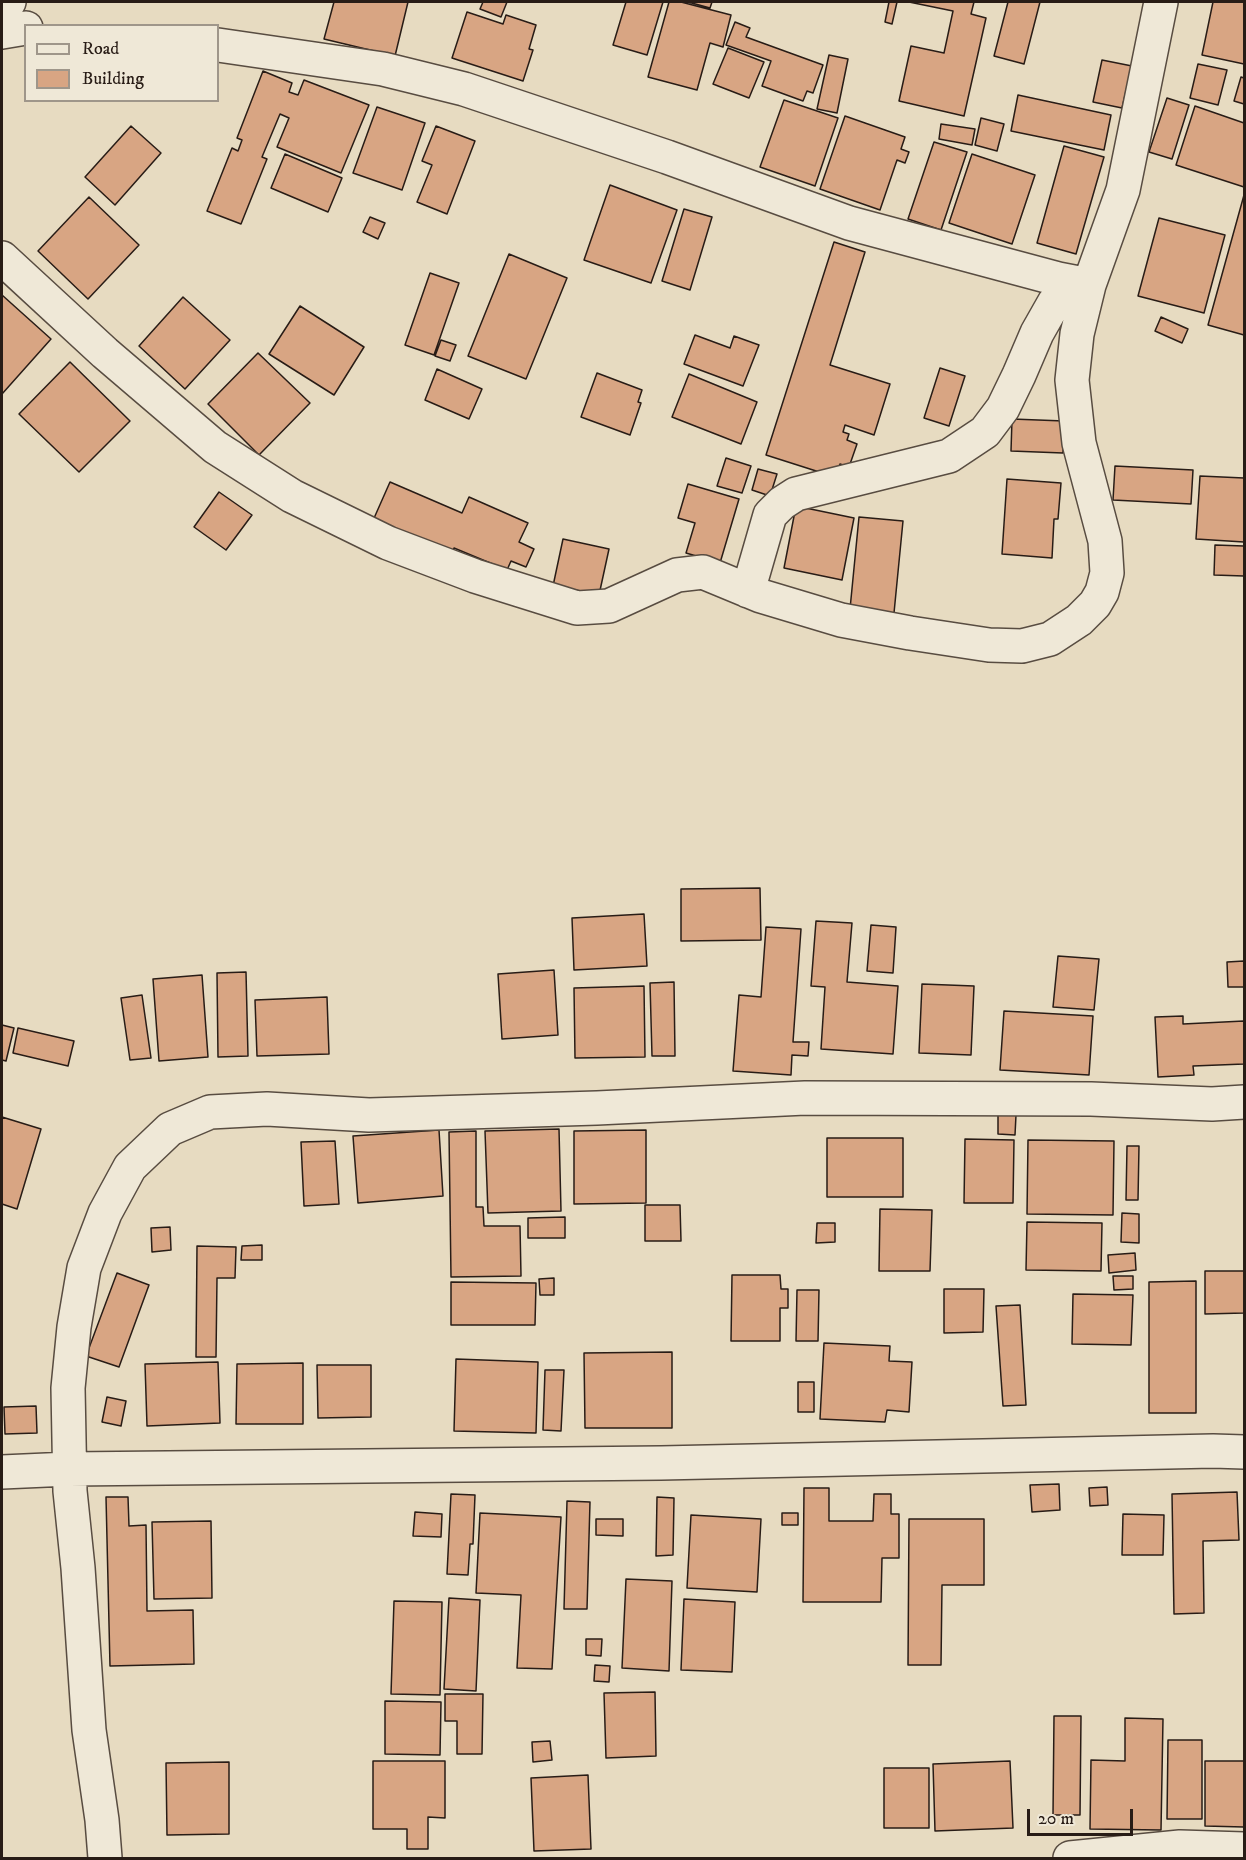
<!DOCTYPE html>
<html>
<head>
<meta charset="utf-8">
<style>
  body { margin:0 }
  #map { position:relative; width:1246px; height:1860px; overflow:hidden; background:#e7dbc1; font-family:"IM FELL DW Pica",serif }
  canvas { display:block }
  .frame { position:absolute; inset:0; border:3px solid #281c16; pointer-events:none }
  .legend { position:absolute; left:24px; top:24px; width:195px; height:78px; box-sizing:border-box; background:#efe8d7; border:2px solid #9f968a; margin:0; padding:8px 10px; list-style:none; font-size:18px; color:#281c16 }
  .legend li { display:flex; align-items:center; gap:12px; height:30px }
  .legend b { width:30px; border:2px solid #9f968a }
  .scale { position:absolute; left:1027px; top:1809px; width:106px; height:27px; box-sizing:border-box; border:3px solid #281c16; border-top:0; padding-left:8px; font-size:18px; line-height:21px; white-space:nowrap; color:#281c16; -webkit-text-stroke:4px #efe8d7; paint-order:stroke }
</style>
</head>
<body>
<div id="map">
<canvas width="1246" height="1860"></canvas>
<div class="frame"></div>
<ul class="legend">
<li><b style="height:8px;background:#efe8d7"></b>Road</li>
<li><b style="height:16px;background:#d8a583"></b>Building</li>
</ul>
<div class="scale">20 m</div>
</div>
<script>
const g = document.querySelector('canvas').getContext('2d');
g.lineJoin = 'round';
function fill(path, color) {
  g.fillStyle = color;
  g.fill(path, 'evenodd');
}
function strokePath(path, color, width, dash) {
  g.strokeStyle = color;
  g.lineWidth = width;
  g.lineCap = dash ? 'butt' : 'round';
  g.setLineDash(dash || []);
  g.stroke(path);
}
const building = new Path2D(`
  M334 2H408L395 56 324 39Z
  M483 2H507L501 17 480 9Z
  M626 2H663L647 55 613 45Z
  M669 2H681L731 15 723 47 710 43 697 90 648 77Z
  M688 2H712L710 8Z
  M889 2H897L892 24 885 22Z
  M909 2H974L971 14 986 18 964 116 899 101 911 46 944 53 953 11Z
  M1008 2H1040L1024 64 994 56Z
  M1213 2H1244V64L1202 55Z
  M467 12 503 24 506 15 536 25 529 49 533 50 523 81 452 58Z
  M735 22 750 28 746 37 823 65 813 93 807 91 803 101 762 86 771 61 726 45Z
  M728 48 764 62 749 98 713 84Z
  M829 55 848 59 837 113 817 109Z
  M1102 60 1132 66 1122 108 1093 102Z
  M1198 64 1227 70 1218 105 1190 98Z
  M263 71 292 83 289 92 298 95 304 80 369 105 341 173 277 147 289 118 280 114 262 157 267 159 241 224 207 211 232 148 238 151 242 140 237 138Z
  M1241 77 1244 78V104L1234 101Z
  M1018 95 1111 115 1104 150 1011 131Z
  M1167 98 1189 105 1172 159 1149 152Z
  M784 100 838 118 815 186 760 167Z
  M1195 106 1244 123V187L1176 165Z
  M377 107 425 123 402 190 353 173Z
  M845 116 905 137 901 149 909 152 905 163 897 160 880 210 820 189Z
  M981 118 1004 124 997 151 975 145Z
  M941 124 975 129 972 145 939 139Z
  M131 126 161 153 115 205 85 177Z
  M436 126 475 141 447 214 417 202 432 165 422 161Z
  M934 142 967 152 941 230 908 219Z
  M1064 146 1104 157 1076 254 1037 243Z
  M285 154 342 178 328 212 271 188Z
  M972 154 1035 175 1012 244 949 223Z
  M610 185 677 210 651 283 584 260Z
  M1244 195V335L1208 325Z
  M89 197 139 245 88 299 38 251Z
  M684 209 712 217 690 290 662 281Z
  M370 217 385 223 378 239 363 232Z
  M1159 218 1225 235 1204 313 1138 296Z
  M834 242 865 252 830 365 890 384 874 435 845 425 843 432 849 434 847 440 857 444 849 467 840 464 835 477 766 455Z
  M509 254 567 278 526 379 468 356Z
  M430 273 459 283 434 355 405 345Z
  M2 295 51 339 2 394Z
  M183 297 230 340 185 389 139 346Z
  M300 306 364 347 334 395 269 354Z
  M1161 317 1188 329 1182 343 1155 331Z
  M695 335 730 348 734 336 759 345 743 386 684 364Z
  M441 340 456 345 450 361 435 356Z
  M258 353 310 403 259 455 208 404Z
  M70 362 130 421 79 472 19 414Z
  M940 368 965 376 949 426 924 418Z
  M437 369 482 389 469 419 425 400Z
  M597 373 642 390 638 402 641 403 630 435 581 417Z
  M689 374 757 402 741 444 672 417Z
  M1012 419 1064 421 1063 453 1011 451Z
  M726 458 751 466 742 493 717 486Z
  M1115 466 1193 470 1191 504 1113 500Z
  M758 469 777 474 770 496 752 490Z
  M1200 476 1244 478V542L1196 539Z
  M1007 479 1061 483 1058 519H1054L1052 558 1002 554Z
  M390 482 462 513 469 497 528 523 519 542 534 549 526 567 511 561 507 570 454 548 449 560 371 525Z
  M688 484 739 499 720 563 686 553 695 523 678 518Z
  M219 492 252 515 226 550 194 527Z
  M796 506 854 518 842 580 784 568Z
  M859 517 903 521 894 613 850 609Z
  M563 539 609 549 599 595 553 586Z
  M1215 545 1244 546V576L1214 575Z
  M760 888 761 940 681 941V889Z
  M644 914 647 966 574 970 572 918Z
  M816 921 852 923 847 982 898 986 893 1054 821 1049 825 987 811 986Z
  M871 925 896 927 893 973 867 971Z
  M766 927 801 929 793 1042H809L808 1056 792 1055 791 1075 733 1071 739 995 761 997Z
  M1058 956 1099 959 1094 1010 1053 1007Z
  M1244 961V987H1228L1227 962Z
  M554 970 558 1035 502 1039 498 974Z
  M246 972 248 1056 218 1057 217 973Z
  M202 975 208 1057 159 1061 153 979Z
  M674 982 675 1056H652L650 983Z
  M922 984 974 986 971 1055 919 1053Z
  M644 986 645 1057 575 1058 574 988Z
  M142 995 151 1058 130 1060 121 998Z
  M327 997 329 1054 257 1056 255 1000Z
  M1004 1011 1093 1016 1089 1075 1000 1070Z
  M1183 1016V1024L1244 1021V1064L1193 1066 1194 1075 1158 1077 1155 1017Z
  M2 1025 14 1028 6 1061 2 1060Z
  M18 1028 74 1041 68 1066 13 1053Z
  M998 1115H1016L1015 1135 998 1134Z
  M2 1117 41 1129 17 1209 2 1204Z
  M559 1129 561 1211 488 1213 485 1131Z
  M439 1130 443 1196 358 1203 353 1136Z
  M646 1130V1203L574 1204V1131Z
  M476 1131V1207H483L484 1226H520L521 1276 451 1277 449 1132Z
  M827 1138H903V1197H827Z
  M965 1139 1014 1140 1013 1203H964Z
  M1028 1140 1114 1141 1113 1215 1027 1214Z
  M335 1141 339 1204 304 1206 301 1142Z
  M1127 1146H1139L1138 1200H1126Z
  M645 1205H680L681 1241H645Z
  M880 1209 932 1210 930 1271H879Z
  M1122 1213 1139 1214V1243L1121 1242Z
  M565 1217V1238H528V1218Z
  M1027 1222 1102 1223 1101 1271 1026 1270Z
  M817 1223H835V1242L816 1243Z
  M170 1227 171 1250 152 1252 151 1228Z
  M262 1245V1260H241L242 1246Z
  M197 1246 236 1247 235 1278H217L216 1357H196Z
  M1135 1253 1136 1270 1109 1273 1108 1255Z
  M1205 1271H1244V1313L1205 1314Z
  M117 1273 149 1285 119 1367 86 1356Z
  M732 1275H780L781 1289H788V1308H780V1341H731Z
  M1113 1276H1133V1289L1114 1290Z
  M554 1278V1295H540L539 1279Z
  M1196 1281V1413H1149V1282Z
  M451 1282 536 1283 535 1325H451Z
  M944 1289H984L983 1332 944 1333Z
  M797 1290H819L818 1341H796Z
  M1073 1294 1133 1295 1131 1345 1072 1344Z
  M1020 1305 1026 1405 1003 1406 996 1306Z
  M824 1343 890 1346 889 1361 912 1362 909 1412 887 1410 885 1422 820 1419Z
  M672 1352V1428H585L584 1353Z
  M456 1359 538 1362 536 1433 454 1431Z
  M218 1362 220 1423 147 1426 145 1364Z
  M303 1363V1424H236L237 1364Z
  M317 1365H371V1417L318 1418Z
  M545 1370H564L561 1431 543 1430Z
  M798 1382H814V1412H798Z
  M107 1397 126 1401 121 1426 102 1422Z
  M36 1406 37 1433 5 1434 4 1407Z
  M1059 1484 1060 1510 1032 1512 1030 1485Z
  M1107 1487 1108 1505 1090 1506 1089 1488Z
  M804 1488H829V1521H873L874 1494H891V1514H899V1558H882L881 1602H803Z
  M1237 1492 1239 1540 1203 1541 1204 1613 1174 1614 1172 1494Z
  M451 1494 475 1495 473 1544H470L468 1575 447 1574Z
  M106 1497H128L129 1526 146 1525 147 1611 193 1610 194 1664 110 1666Z
  M657 1497 674 1498 673 1555 656 1556Z
  M567 1501 590 1502 587 1609H564Z
  M415 1512 442 1514 441 1537 413 1536Z
  M480 1513 561 1517 552 1669 517 1668 521 1595 476 1593Z
  M782 1513H798V1525H782Z
  M1123 1514 1164 1515 1163 1555H1122Z
  M691 1515 761 1519 757 1592 687 1588Z
  M596 1519H623V1536L596 1535Z
  M909 1519H984V1585H942L941 1665H908Z
  M211 1521 212 1598 154 1599 152 1522Z
  M626 1579 672 1581 669 1671 622 1668Z
  M449 1598 480 1600 476 1691 444 1689Z
  M684 1599 735 1602 732 1672 681 1670Z
  M394 1601 442 1602 440 1695 391 1694Z
  M586 1639H602L601 1656 586 1655Z
  M595 1665 610 1666 609 1682 594 1681Z
  M655 1692 656 1756 606 1758 604 1693Z
  M445 1694H483L482 1754H457V1721H445Z
  M385 1701 441 1702 440 1755 385 1754Z
  M1054 1716H1081L1080 1815H1053Z
  M1125 1718 1163 1719 1161 1830 1090 1829 1091 1760 1125 1761Z
  M1168 1740H1202V1819H1167Z
  M550 1741 552 1760 533 1762 532 1742Z
  M373 1761H445V1818L428 1817V1849H407V1829H373Z
  M1010 1761 1013 1828 935 1831 933 1764Z
  M1205 1761H1244V1827L1205 1826Z
  M229 1762V1834L167 1835 166 1763Z
  M884 1768H929V1828H884Z
  M588 1775 591 1849 534 1851 531 1778Z`);
fill(building, '#d8a583');
strokePath(building, '#281c16', 1.5);
const minor = new Path2D(`
  M2 13 9 2
  M2 32 26 28
  M218 45 383 69 464 89 667 157 849 223 1058 279 1089 285
  M2 258 105 353 215 447 292 496 388 543 475 576 577 608 609 606 677 575 703 572 761 596 841 620 910 633 989 645 1022 646 1050 639 1079 620 1095 604 1102 592 1107 573 1105 541 1079 443 1072 380 1077 334 1089 285 1123 190 1161 2
  M748 591 770 515 782 503 796 494 949 456 985 432 1003 408 1019 375 1037 333 1054 303 1071 282
  M2 1472 69 1469 661 1463 1213 1451 1244 1452
  M105 1858 102 1820 89 1730 78 1568 70 1491 68 1388 74 1327 84 1268 105 1213 130 1167 170 1129 210 1112 267 1109 369 1115 597 1108 805 1098 1091 1099 1212 1104 1244 1102
  M1070 1858 1180 1847 1244 1849`);
strokePath(minor, '#584c41', 36);
strokePath(minor, '#efe8d7', 33);
</script>
</body>
</html>
